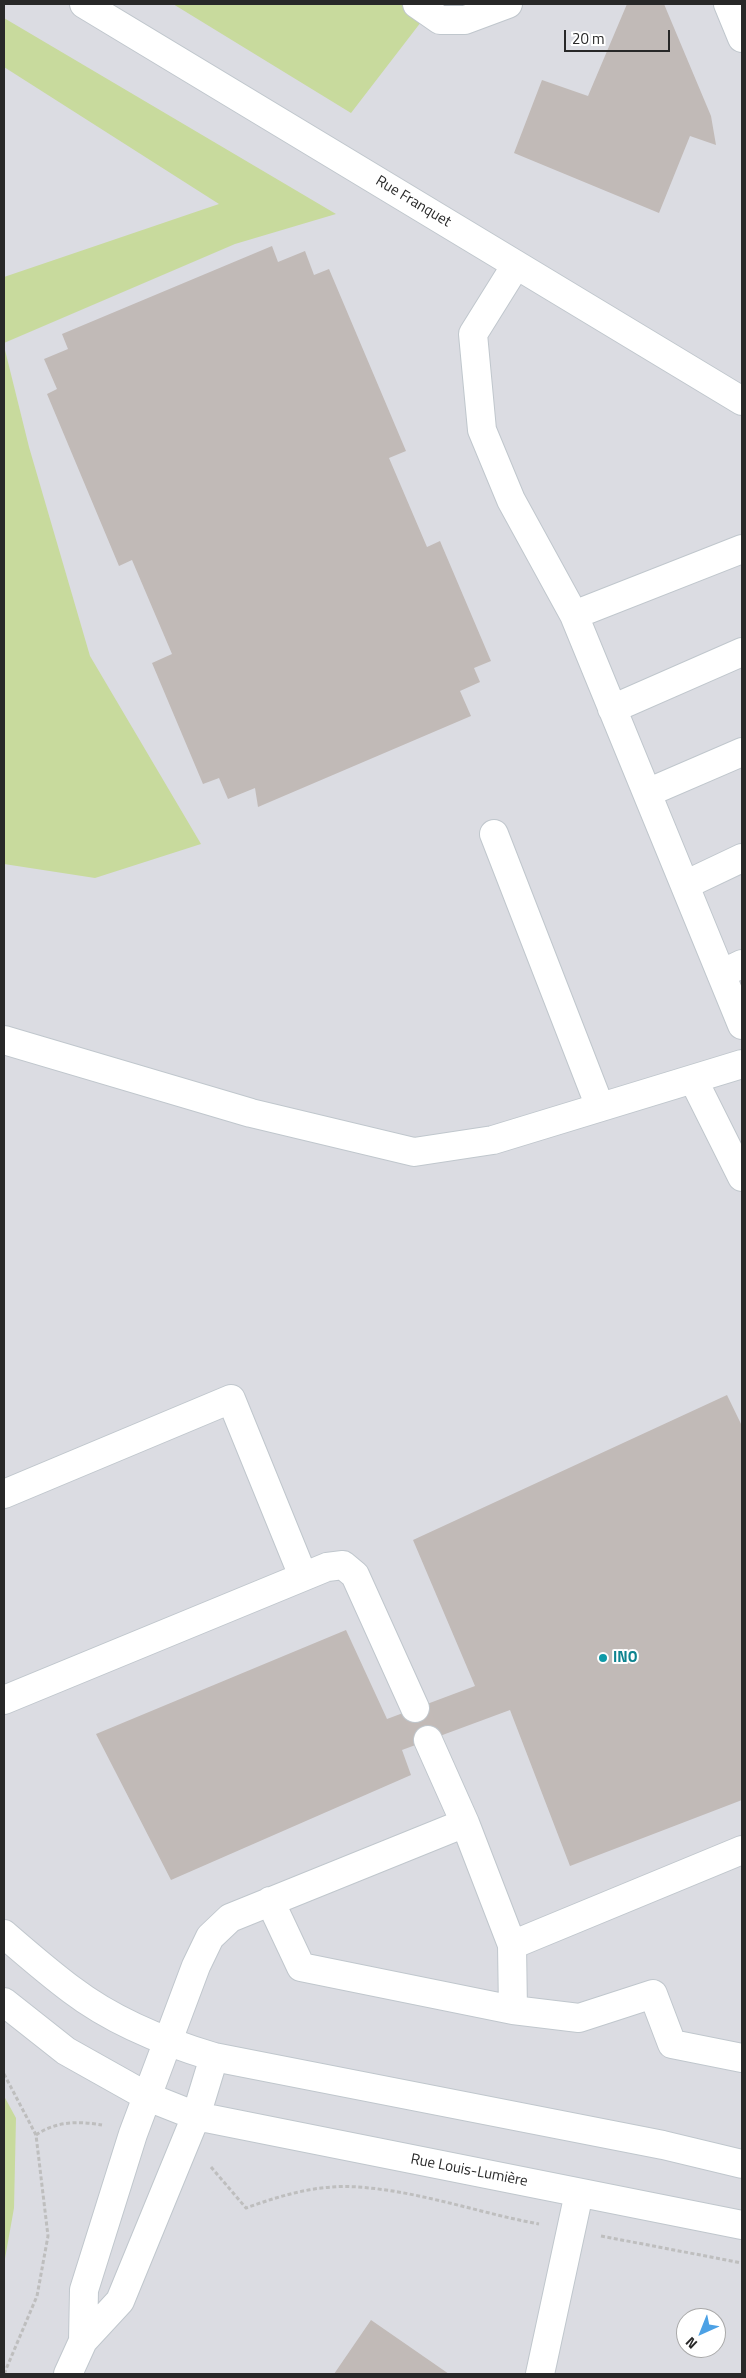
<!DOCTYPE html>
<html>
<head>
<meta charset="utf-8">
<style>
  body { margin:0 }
  #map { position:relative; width:746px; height:2378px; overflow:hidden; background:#e9dedb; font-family:"Titillium Web",sans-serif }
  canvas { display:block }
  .frame { position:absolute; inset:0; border:5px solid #282828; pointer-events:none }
  .north { position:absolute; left:676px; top:2308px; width:50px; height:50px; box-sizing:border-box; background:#fff; border:1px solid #a9a9a9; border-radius:50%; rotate:224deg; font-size:14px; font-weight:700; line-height:20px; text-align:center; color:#282828 }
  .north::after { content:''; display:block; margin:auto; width:18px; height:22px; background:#4ca1e5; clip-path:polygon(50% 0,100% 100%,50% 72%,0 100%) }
  .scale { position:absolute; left:564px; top:30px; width:106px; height:22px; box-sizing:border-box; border:2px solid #282828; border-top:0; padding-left:6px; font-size:15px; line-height:18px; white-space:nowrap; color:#282828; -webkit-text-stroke:4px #fff; paint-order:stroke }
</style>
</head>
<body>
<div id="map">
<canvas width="746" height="2378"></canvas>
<div class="frame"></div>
<div class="north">N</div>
<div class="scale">20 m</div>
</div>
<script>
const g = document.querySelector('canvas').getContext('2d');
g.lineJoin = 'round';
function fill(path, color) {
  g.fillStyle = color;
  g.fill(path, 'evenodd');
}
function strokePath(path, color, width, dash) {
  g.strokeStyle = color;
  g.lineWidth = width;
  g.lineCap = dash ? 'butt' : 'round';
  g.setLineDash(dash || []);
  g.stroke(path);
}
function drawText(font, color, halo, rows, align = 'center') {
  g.font = font + ' "Titillium Web",sans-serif';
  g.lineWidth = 4;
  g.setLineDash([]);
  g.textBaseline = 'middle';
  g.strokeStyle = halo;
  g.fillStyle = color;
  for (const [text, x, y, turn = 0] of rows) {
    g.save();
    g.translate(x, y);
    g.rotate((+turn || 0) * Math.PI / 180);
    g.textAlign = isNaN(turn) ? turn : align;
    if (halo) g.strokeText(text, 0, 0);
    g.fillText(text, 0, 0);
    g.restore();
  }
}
fill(new Path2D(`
  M4 4H742V2374H4ZM686 2318H716V2348H686Z`), '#dbdce2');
fill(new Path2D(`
  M173 4H413L421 22 351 113Z
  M4 18 336 214 235 244 4 343V277L219 204 4 67Z
  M4 346 29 447 90 656 201 844 95 878 4 864Z
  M4 2096 16 2118 14 2208 4 2264Z`), '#c8da9d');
fill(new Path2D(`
  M627 4H664L711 116 716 145 690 136 659 213 514 153 542 80 588 96Z
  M272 246 278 262 305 251 314 275 329 269 406 451 389 458 427 547 440 541 491 661 474 668 480 682 460 691 471 716 258 807 255 788 228 799 219 778 203 784 152 663 172 654 132 560 119 566 47 394 57 389 44 359 68 349 62 334Z
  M727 1395 742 1426V1800L570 1866 510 1710 402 1750 411 1775 171 1880 96 1734 346 1630 387 1719 475 1686 413 1540Z
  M371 2320 449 2374H334Z`), '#c1bab7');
strokePath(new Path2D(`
  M415 1708 428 1740`), '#c2bab7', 28, [28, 14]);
const minor = new Path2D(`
  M84 4 742 401
  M417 4 440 20H465L508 4
  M728 4 742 38
  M516 265 473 334 482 430 511 500 574 615 742 549
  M574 615 742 1025
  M612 709 742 652
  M647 793 742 752
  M494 834 600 1107
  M685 885 742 858
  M721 974 742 964
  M4 1040 251 1113 414 1152 493 1140 742 1064
  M693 1079 742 1177
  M4 1494 231 1399 303 1576
  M4 1700 327 1567 343 1565 355 1575 415 1708
  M428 1740 465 1823
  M270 1901 301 1967 513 2010 579 2018 653 1994 672 2044 742 2058
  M4 1934C26 1953 49 1973 72 1990 114 2022 164 2042 214 2057L663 2145 742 2164
  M512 1945 513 2010
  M4 2002 66 2051 148 2097 196 2116 742 2225
  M83 2341 84 2290 133 2134 196 1966 210 1937 230 1918 465 1823 512 1945 742 1850
  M68 2374 83 2341 120 2301 196 2116 214 2057
  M540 2374 579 2193`);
strokePath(minor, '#c0c7cd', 30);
strokePath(new Path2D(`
  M4 2074 36 2135 48 2236 37 2296 4 2374
  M36 2135C56 2121 79 2121 102 2125
  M211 2167 246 2208C282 2195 319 2184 358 2187 419 2191 479 2213 539 2224
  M601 2236 742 2263`), '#bebebe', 3, [4, 2.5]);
strokePath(minor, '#fff', 28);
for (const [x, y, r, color] of [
  [603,1658,5,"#0f9aa8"]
]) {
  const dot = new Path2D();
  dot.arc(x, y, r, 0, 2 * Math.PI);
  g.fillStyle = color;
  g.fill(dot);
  strokePath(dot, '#fff', 2);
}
drawText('15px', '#282828', '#fff', [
  ["Rue Franquet",413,202,31],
  ["Rue Louis-Lumière",469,2171,11]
]);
drawText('bold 15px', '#0d838f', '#fff', [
  ["INO",613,1658]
], 'left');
</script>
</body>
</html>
